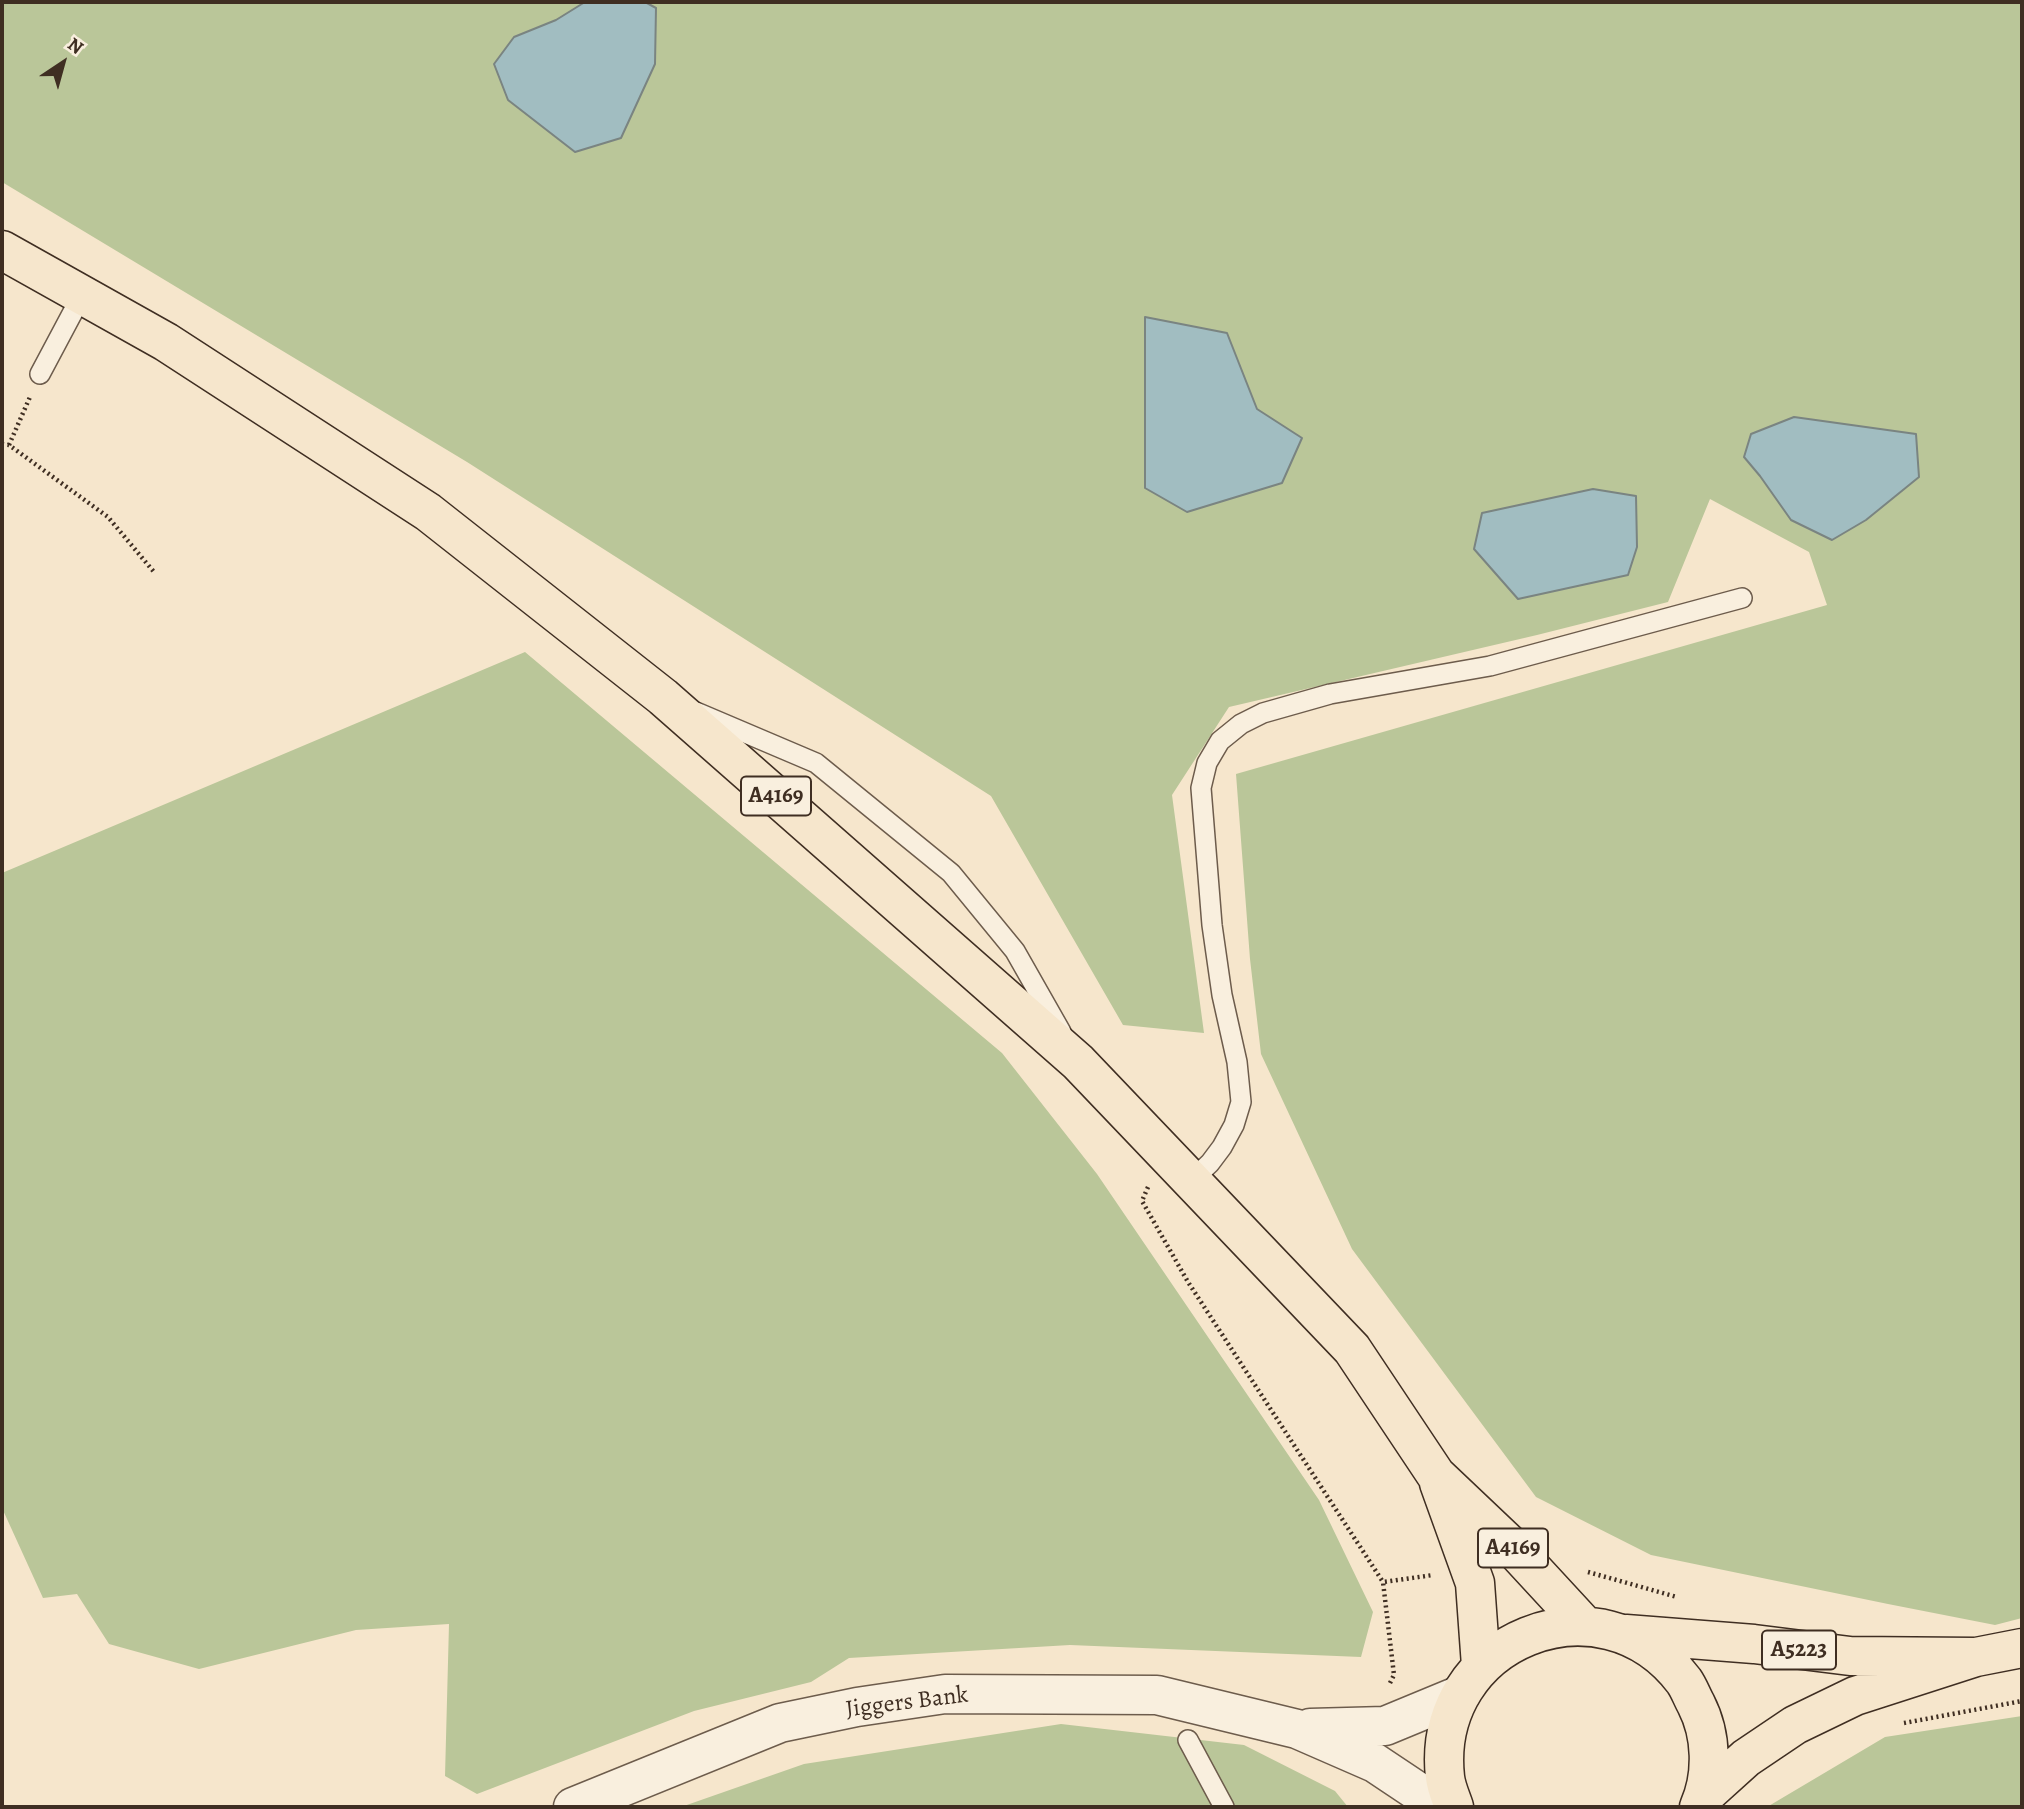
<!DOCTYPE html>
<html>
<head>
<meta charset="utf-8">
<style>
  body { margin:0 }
  #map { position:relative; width:2024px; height:1809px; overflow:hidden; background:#f6e6cc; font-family:Alegreya,serif }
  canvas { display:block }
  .frame { position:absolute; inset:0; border:4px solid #3f2e22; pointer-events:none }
  .north { position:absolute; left:28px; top:28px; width:70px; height:70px; -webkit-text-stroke:5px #f9efde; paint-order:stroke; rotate:36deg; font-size:19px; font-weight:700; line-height:28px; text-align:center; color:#3f2e22 }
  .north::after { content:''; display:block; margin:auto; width:24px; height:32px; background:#3f2e22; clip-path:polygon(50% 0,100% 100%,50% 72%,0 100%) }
</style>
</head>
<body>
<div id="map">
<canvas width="2024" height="1809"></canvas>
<div class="frame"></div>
<div class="north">N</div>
</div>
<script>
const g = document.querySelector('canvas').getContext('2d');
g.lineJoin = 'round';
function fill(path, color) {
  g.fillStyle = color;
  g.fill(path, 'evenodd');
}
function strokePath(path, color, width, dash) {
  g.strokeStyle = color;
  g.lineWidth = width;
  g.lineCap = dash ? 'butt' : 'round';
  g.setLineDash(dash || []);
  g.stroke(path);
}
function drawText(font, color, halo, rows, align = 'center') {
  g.font = font + ' Alegreya,serif';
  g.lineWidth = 7;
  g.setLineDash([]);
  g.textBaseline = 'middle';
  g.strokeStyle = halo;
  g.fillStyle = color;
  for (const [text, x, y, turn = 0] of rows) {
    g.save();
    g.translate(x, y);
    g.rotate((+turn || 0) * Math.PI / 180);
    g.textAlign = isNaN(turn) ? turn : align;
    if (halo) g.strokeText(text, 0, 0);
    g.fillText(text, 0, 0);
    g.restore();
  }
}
fill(new Path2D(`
  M2 2H585L556 20 514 37 656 8 645 2H2022V1618L1995 1625 1888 1604 1651 1555 1536 1497 1352 1249 1261 1054 1250 959 1236 774 1827 605 1809 552 1710 499 1668 602 1537 635 1229 707 1172 795 1204 1033 1123 1025 991 796 467 462 2 182ZM1145 318 1227 333 1257 409 1302 438 1145 488ZM1795 417 1915 434 1760 476 1744 458 1751 434Z
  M525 652 1002 1053 1097 1174 1319 1500 1373 1612 1361 1657 1070 1645 849 1658 811 1682 694 1711 477 1794 445 1776 449 1624 356 1630 199 1669 109 1644 77 1594 43 1598 2 1508V873Z
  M2022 1716V1807H1767L1885 1737Z
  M1061 1724 1244 1745 1335 1791 1348 1807H681L804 1764Z`), '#bac699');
const water = new Path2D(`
  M585 2H645L656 8 655 64 621 138 575 152 508 100 494 64 514 37 556 20Z
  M1145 317 1227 333 1257 409 1302 438 1282 483 1187 512 1145 488Z
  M1794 417 1916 434 1919 477 1866 520 1832 540 1791 520 1760 476 1744 457 1751 434Z
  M1593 489 1636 496 1637 547 1628 575 1518 599 1474 549 1482 513Z`);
fill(water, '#a1bdc1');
strokePath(water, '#7a8481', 2);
const service = new Path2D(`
  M40 374 82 295
  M696 712 816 763 951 873 1015 951 1061 1032
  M1191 1181 1210 1163 1222 1147 1234 1125 1241 1102 1237 1062 1222 995 1212 925 1201 788 1207 763 1220 741 1241 724 1263 713 1330 694 1490 666 1742 598
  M1188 1740 1224 1807`);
const tertiary = new Path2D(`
  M1310 1728 1385 1726 1460 1695
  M573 1807 780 1723 857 1707 945 1694 1157 1695 1297 1729 1375 1763 1441 1807`);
const primary = new Path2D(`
  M2 250 166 342 428 512 663 697 1078 1062 1352 1349 1436 1475 1513 1548 1585 1626
  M1439 1483 1475 1583 1481 1666
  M1626 1634 1754 1644 1850 1656 1976 1657
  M1705 1795 1746 1758 1795 1725 1855 1696 1976 1657 2022 1648
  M1454 1807C1451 1798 1446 1787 1445 1777 1430 1640 1601 1571 1684 1681 1689 1688 1692 1697 1696 1704 1712 1735 1713 1775 1699 1807`);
strokePath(service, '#6d5c4c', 22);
strokePath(tertiary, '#6d5c4c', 41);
strokePath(primary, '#3f2e22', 41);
strokePath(new Path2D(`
  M2 444 9 445 108 517 154 572
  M9 445 30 397
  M1148 1187 1142 1201 1188 1282 1383 1582
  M1588 1572 1677 1597
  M1390 1683 1394 1675 1383 1582 1433 1575
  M1904 1723 2022 1701`), '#3f2e22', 4.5, [2, 3.5]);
strokePath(service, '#f9efde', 19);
strokePath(tertiary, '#f9efde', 38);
strokePath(primary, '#f6e6cc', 38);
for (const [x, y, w] of [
  [776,796,70],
  [1513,1548,70],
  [1799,1650,74]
]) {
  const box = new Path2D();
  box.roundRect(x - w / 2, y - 19.5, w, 39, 5);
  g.fillStyle = '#f9efde';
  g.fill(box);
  strokePath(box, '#3f2e22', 2);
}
drawText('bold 23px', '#3f2e22', null, [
  ["A4169",776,796],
  ["A4169",1513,1548],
  ["A5223",1799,1650]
]);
drawText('24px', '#3f2e22', '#f9efde', [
  ["Jiggers Bank",907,1703,-7]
]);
</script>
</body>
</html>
